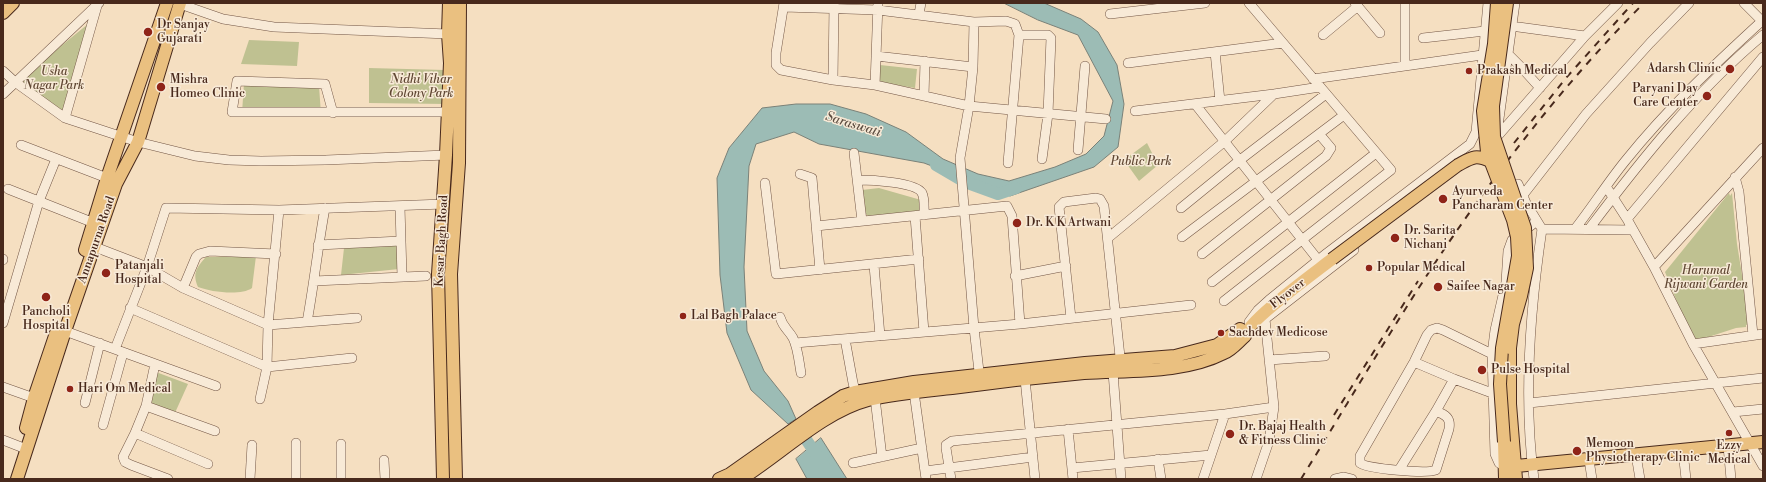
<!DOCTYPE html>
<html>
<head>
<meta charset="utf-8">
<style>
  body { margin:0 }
  #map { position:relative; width:1766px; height:482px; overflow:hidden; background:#f5dfc1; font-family:"Libre Bodoni",serif }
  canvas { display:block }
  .frame { position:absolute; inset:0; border:4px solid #48291c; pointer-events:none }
</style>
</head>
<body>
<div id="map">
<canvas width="1766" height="482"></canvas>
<div class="frame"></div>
</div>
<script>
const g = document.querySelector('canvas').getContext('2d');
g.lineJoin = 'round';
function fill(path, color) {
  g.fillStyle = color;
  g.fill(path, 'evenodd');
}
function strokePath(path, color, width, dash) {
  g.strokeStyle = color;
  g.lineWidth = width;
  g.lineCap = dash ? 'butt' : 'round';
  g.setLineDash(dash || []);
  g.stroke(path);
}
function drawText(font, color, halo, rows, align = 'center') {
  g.font = font + ' "Libre Bodoni",serif';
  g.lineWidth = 3;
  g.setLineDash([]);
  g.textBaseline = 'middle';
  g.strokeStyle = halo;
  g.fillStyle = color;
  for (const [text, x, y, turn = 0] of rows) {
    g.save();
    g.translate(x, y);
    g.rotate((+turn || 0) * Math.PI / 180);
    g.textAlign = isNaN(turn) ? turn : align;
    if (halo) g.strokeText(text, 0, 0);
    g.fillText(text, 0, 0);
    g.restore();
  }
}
fill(new Path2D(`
  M88 24 66 113 18 81Z
  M249 40 299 42 297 66 241 64Z
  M880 65 917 69 915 88 877 82Z
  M369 68 445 70 446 104 369 103Z
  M244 83 319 86 321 114 242 113Z
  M1147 143 1158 165 1139 181 1124 160Z
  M879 188 921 200V212L870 218 865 213 862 190Z
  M1729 193 1730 196 1732 193 1737 244 1750 324 1746 325V327L1736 328 1693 342 1665 272Z
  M400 242 399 269 341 275 344 248Z
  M256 256 252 288C241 296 211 292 198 287 192 273 197 267 206 257Z
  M156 372 188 384 174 415 150 406Z`), '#bfc191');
const water = new Path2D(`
  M1004 3H1044L1081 19 1098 32 1117 65 1124 104 1118 147 1094 167 1010 196 924 163 819 144 794 132 756 144 749 166 744 267 747 331 764 371 788 401 796 419 788 424 751 390 727 333 720 275 717 178 729 148 762 108 796 104H830L866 114 906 132 943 159 978 174 1009 181 1055 167 1086 154 1104 136 1113 101 1078 35 1038 20Z
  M821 438 847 479H807L796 459Z`);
fill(water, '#9cbcb5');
strokePath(water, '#7a8178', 1);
strokePath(new Path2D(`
  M936 165 965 182 998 194 1016 188
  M797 426 826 469 835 479`), '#9cbcb5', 12);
const minor = new Path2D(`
  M784 3 776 53V65L781 70 833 80 875 85 969 106 1106 119
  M1355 3 1380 33
  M1405 3V66
  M1744 3 1763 22
  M180 4 223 19 274 27 448 34
  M784 7 878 10 974 22 1006 21 1015 24 1019 35 1008 163
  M919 14 921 3
  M1110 14 1205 3
  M974 22 973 67 969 106 960 158 974 328 980 380
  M1511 26 1585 36
  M1019 35H1048L1051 38 1048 114 1042 159
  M1323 35 1358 6
  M1423 38 1485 31
  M1215 52 1220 101
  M1508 54 1521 67 1540 88
  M876 56 973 67
  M1128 63 1283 43
  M3 71 15 82 65 118 138 142 195 156 229 160 261 161 326 160 446 155
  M1313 79 1482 55
  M833 80 834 4
  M875 85 878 3
  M3 94 99 3
  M924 96 925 61
  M1195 104 1319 261
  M1135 111 1274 94 1320 87
  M333 113 325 84 237 81 232 112H447
  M65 118 97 6
  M1498 126 1515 3
  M1496 138 1585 36 1618 3
  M21 145 107 178
  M1078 150 1085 66
  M854 153 862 221
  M800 174 812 178 820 270
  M1735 177 1739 192 1753 335
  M858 180C870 180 916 182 922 193 925 199 924 209 924 215
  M765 183 776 274 919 259
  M1518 184 1526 203 1542 229 1633 230
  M1607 188 1627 219 1654 267 1693 344 1763 466
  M8 189 94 223
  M1523 195 1586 114 1650 43 1689 3
  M400 207 402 276
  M1181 208 1240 160 1326 94
  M915 216 924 332
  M1627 219 1763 57
  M816 226 1007 206 1012 216 1020 324
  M1575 229C1593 206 1608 182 1626 160 1667 109 1715 64 1763 20
  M1589 229C1641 160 1696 91 1763 35
  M1182 237 1344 115
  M1108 238 1225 141 1274 94
  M318 245 401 241
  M95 247 147 267 183 288 268 325 357 318
  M1202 254 1326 156 1331 148 1320 135
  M3 260V259
  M874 265 880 336
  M1654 267 1763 148
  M1015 276 1066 266
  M314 281 426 276
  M1212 282 1376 153
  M183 288 196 257 199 254 210 251 276 254
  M1224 301 1391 170 1249 3
  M130 308 267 367 352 358
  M780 317C783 328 788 329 793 338 798 348 799 362 801 373
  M1071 318 1059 207 1064 202 1096 198 1100 199 1104 206 1121 366
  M307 322C314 284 318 246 325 208
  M1249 322 1258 310 1269 300 1327 253 1470 144 1476 132 1488 3
  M3 323 39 201 56 159
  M1260 323 1354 250
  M65 331 216 386
  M845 339 853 383 857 398
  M795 343 1020 324 1191 305
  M1693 344 1763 334
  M115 349 147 267 166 208 279 210 444 204
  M1269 360 1325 356
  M1414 362 1454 379 1492 393
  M155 364 146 406 135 433 123 457 125 462 131 465 168 479
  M1113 372 1121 479
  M1025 379 1035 479
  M3 387 34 398
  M914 392 926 479
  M875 398 882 457
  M260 399 267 367 268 325 279 210
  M85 403 100 343
  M1529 403 1763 378
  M146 406 215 431
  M1436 411C1446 415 1451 418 1449 429L1436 470C1427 474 1367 469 1360 463V456L1414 362 1427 335 1431 330 1437 328 1443 330 1492 354
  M1733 412 1763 409
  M103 425 123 353
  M1068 429 1073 479
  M135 433 208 464
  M3 440 21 447
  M1728 446 1731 479
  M1683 451 1686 479
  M1636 455 1640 479
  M1158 459 1161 479
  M384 460 385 479
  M1589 460 1592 479
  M853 463 922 448
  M1506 467 1499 463 1495 454 1492 354 1495 330 1506 282 1508 251 1512 240 1537 221
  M1072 468 1211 455
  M1399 470 1436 411 1454 379
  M925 471 1033 457
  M250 479 252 445
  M296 479V443
  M341 479V444
  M951 479 946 448V445L952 441 1225 414 1274 407
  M1203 479 1225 414
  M1256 479 1269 441 1274 407 1265 319
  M1335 479 1344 477 1352 479
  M1534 479C1523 398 1530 310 1542 229`);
const major = new Path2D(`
  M3 13 13 3
  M85 250 107 178 167 3
  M1510 348V404L1516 479
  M26 428 34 398 56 333
  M1504 442 1505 479
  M1506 467 1763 442
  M17 479 65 331 116 184 138 142 180 3
  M443 479 438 274 446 155 450 63 448 34 449 3
  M456 479 451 274 459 163 460 3
  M719 479 730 474 818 412 843 396 855 392 914 382 1085 363 1175 356 1217 345 1240 329 1245 332
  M741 479C781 454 823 412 868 400 896 393 924 391 952 388 996 382 1040 377 1084 373 1129 370 1183 374 1224 353 1232 350 1238 342 1245 336 1246 322 1317 271 1332 259`);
strokePath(minor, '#735645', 10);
strokePath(major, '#48291c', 14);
strokePath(minor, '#f8ead7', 9);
strokePath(major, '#eac080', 12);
strokePath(new Path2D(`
  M1514 143 1566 78 1633 3
  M1334 415 1418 281
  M1301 479C1345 408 1387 336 1433 266 1493 175 1566 81 1644 3`), '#48291c', 2, [7, 7]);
const majorBridge = new Path2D(`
  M1497 3 1494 44 1483 111 1487 152 1513 220 1517 237 1518 256 1502 348 1500 384 1504 442
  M1507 3 1493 106 1494 137 1525 228 1527 268 1521 296 1513 324 1510 348
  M1332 259 1458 165C1471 158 1475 154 1490 161`);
strokePath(majorBridge, '#48291c', 14, []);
strokePath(majorBridge, '#eac080', 12);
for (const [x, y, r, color] of [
  [148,32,5,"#8f2418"],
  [1730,69,5,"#8f2418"],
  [1469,71,4,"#8f2418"],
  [161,87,5,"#8f2418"],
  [1707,96,5,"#8f2418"],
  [1443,199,5,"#8f2418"],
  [1017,223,5,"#8f2418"],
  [1395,238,5,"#8f2418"],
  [1369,268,4,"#8f2418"],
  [106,273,5,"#8f2418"],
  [1438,287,5,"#8f2418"],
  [46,297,5,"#8f2418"],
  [683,316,4,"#8f2418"],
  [1221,333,4,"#8f2418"],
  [1482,370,5,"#8f2418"],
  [70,389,4,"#8f2418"],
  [1729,433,4,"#8f2418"],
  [1230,434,5,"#8f2418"],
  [1577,451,5,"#8f2418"]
]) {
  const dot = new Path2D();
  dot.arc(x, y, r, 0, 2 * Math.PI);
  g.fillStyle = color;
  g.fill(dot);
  strokePath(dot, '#f8ead7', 1.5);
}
drawText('12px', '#48291c', '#f8ead7', [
  ["Dr Sanjay",157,25],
  ["Gujarati",157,39],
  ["Adarsh Clinic",1721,69,"right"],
  ["Prakash Medical",1477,71],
  ["Mishra",170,80],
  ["Homeo Clinic",170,94],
  ["Paryani Day",1698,89,"right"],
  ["Care Center",1698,103,"right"],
  ["Ayurveda",1452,192],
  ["Pancharam Center",1452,206],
  ["Dr. K K Artwani",1026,223],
  ["Dr. Sarita",1404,231],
  ["Nichani",1404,245],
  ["Patanjali",115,266],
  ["Hospital",115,280],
  ["Popular Medical",1377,268],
  ["Saifee Nagar",1447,287],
  ["Pancholi",46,312,"center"],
  ["Hospital",46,326,"center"],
  ["Lal Bagh Palace",691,316],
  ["Sachdev Medicose",1229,333],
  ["Pulse Hospital",1491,370],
  ["Hari Om Medical",78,389],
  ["Dr. Bajaj Health",1239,427],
  ["& Fitness Clinic",1239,441],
  ["Memoon",1586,444],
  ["Physiotherapy Clinic",1586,458],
  ["Ezzy",1729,446,"center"],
  ["Medical",1729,460,"center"]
], 'left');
drawText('italic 12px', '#604733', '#f8ead7', [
  ["Usha",54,72],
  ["Nagar Park",54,86],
  ["Nidhi Vihar",421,80],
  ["Colony Park",421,94],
  ["Public Park",1141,162],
  ["Harumal",1706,271],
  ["Rijwani Garden",1706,285]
]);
drawText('12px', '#48291c', '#f8ead7', [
  ["Annapurna Road",97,240,-71],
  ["Kesar Bagh Road",442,241,-87],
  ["Flyover",1288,294,-38]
]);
drawText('italic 13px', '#5d4e42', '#f8ead7', [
  ["Saraswati",853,125,17]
]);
</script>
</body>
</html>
